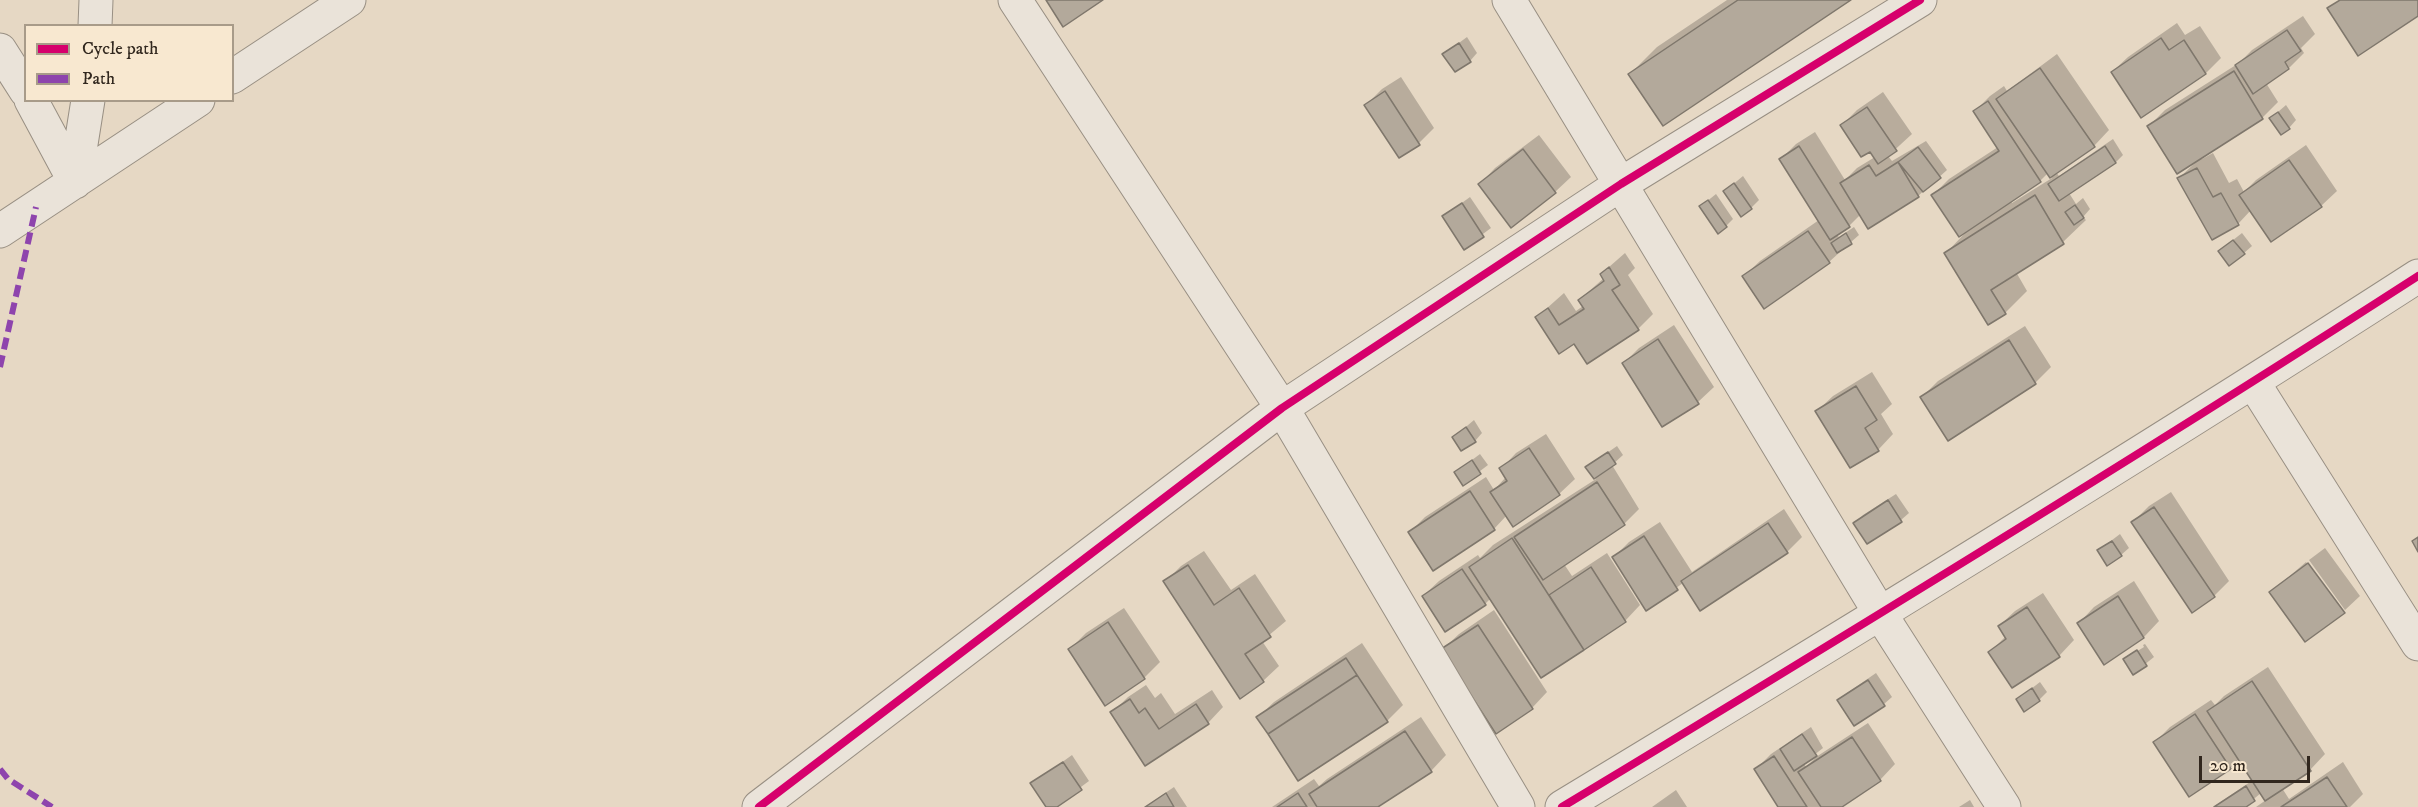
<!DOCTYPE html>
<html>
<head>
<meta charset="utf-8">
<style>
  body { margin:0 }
  #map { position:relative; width:2418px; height:807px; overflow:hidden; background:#e6d8c4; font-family:"IM FELL DW Pica",serif }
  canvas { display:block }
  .legend { position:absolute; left:24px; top:24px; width:210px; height:78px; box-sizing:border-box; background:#f8e8d0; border:2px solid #a89b89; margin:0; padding:8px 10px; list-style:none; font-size:18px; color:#31271e }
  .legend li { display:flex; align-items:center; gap:12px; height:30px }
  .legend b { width:30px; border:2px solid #a89b89 }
  .scale { position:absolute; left:2199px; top:756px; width:111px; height:27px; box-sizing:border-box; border:3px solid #31271e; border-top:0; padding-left:8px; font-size:18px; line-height:21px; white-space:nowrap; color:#31271e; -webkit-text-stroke:4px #f8e8d0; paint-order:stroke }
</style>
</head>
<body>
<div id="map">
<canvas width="2418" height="807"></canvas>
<ul class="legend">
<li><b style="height:8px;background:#d6006c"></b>Cycle path</li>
<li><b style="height:8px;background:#8e44ad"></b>Path</li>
</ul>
<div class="scale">20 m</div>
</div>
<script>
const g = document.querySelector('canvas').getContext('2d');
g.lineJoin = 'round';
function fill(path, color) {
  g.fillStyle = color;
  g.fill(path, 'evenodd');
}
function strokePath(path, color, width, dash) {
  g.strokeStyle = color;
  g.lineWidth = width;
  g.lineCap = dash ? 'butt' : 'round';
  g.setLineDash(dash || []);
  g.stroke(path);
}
fill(new Path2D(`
  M1727 0H1848L1630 74 1657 47Z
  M2303 16 2315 34 2301 48 2304 53 2289 68 2266 83 2278 102 2263 117 2200 157 2202 159 2213 153 2229 183 2237 179 2244 192 2256 180 2306 145 2337 191 2321 206 2251 210 2238 224 2179 178 2197 161 2149 126 2165 110 2239 63 2252 50Z
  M2177 23 2185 35 2200 26 2221 58 2206 73 2112 72 2128 57Z
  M1467 37 1477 53 1470 61 1444 54Z
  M2057 54 2109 130 2094 146 2056 172 2059 176 2113 139 2123 155 2116 162 2069 193 2076 204 2083 198 2090 209 2083 217 2086 220 2063 242 2016 272 2027 291 2005 313 1946 253 1968 230 1933 195 1949 179 1998 147 1975 111 1990 96 2004 86 2007 91ZM2048 173 2052 178 2012 203 2011 201 2040 181Z
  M1401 77 1434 128 1419 143 1400 156 1366 105 1382 89Z
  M1883 92 1912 134 1888 156 1892 161 1926 141 1947 170 1918 196 1861 214 1849 226 1836 234 1839 237 1854 227 1859 235 1851 242 1829 262 1765 307 1744 276 1760 261 1819 220 1781 159 1796 144 1815 132 1845 180 1857 168 1875 157 1870 149 1842 125 1857 110Z
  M2286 105 2296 120 2289 128 2271 118Z
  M1539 135 1571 177 1555 192 1480 184 1495 168Z
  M1743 176 1759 200 1751 208 1725 191Z
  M1716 194 1733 219 1726 226 1701 206Z
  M1470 197 1491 228 1464 248 1444 216Z
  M2242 233 2252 246 2244 253 2228 244Z
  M1625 253 1635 268 1628 275 1653 314 1638 329 1574 342 1537 317 1564 293 1576 311 1583 306 1579 300 1604 278 1601 274Z
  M1674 325 1714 387 1698 402 1663 425 1623 364 1639 348Z
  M2025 326 2051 367 2035 383 1948 439 1922 397 1938 381Z
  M1872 372 1892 404 1881 414 1893 434 1878 450 1817 411 1833 396Z
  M1474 420 1482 433 1475 441 1454 437Z
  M1546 434 1575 479 1559 494 1507 515 1494 529 1410 532 1425 517 1486 477 1494 490 1506 477 1501 469 1516 453Z
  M1617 446 1623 455 1612 465 1639 509 1624 524 1564 564 1572 576 1607 553 1640 605 1625 621 1541 676 1491 598 1485 604 1423 596 1439 581 1478 555 1480 558 1493 545 1596 479 1587 467Z
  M1480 454 1488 465 1463 484 1456 472Z
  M2171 492 2229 581 2214 596 2133 522 2149 506Z
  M1896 494 1909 513 1901 520 1855 523 1863 515Z
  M1784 509 1802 537 1787 552 1683 583 1647 609 1614 557 1629 542 1660 522 1692 572Z
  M2120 534 2129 548 2121 555 2099 550Z
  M2325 548 2360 596 2345 610 2309 560Z
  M1204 551 1231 590 1255 574 1286 621 1262 641 1279 666 1263 681 1165 582 1181 566Z
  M2306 562 2344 611 2306 640 2271 592Z
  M2134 581 2159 621 2144 637 2104 663 2079 623 2094 607Z
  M2043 593 2074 640 2059 656 1990 652 2006 636 1999 626 2015 611Z
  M1124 608 1160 662 1144 678 1070 649 1086 633Z
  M1494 610 1547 692 1532 708 1443 649 1459 634Z
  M1362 643 1403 705 1387 721 1258 717 1274 702Z
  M2145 644 2154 657 2134 673 2125 659 2131 653V655L2144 647 2143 645Z
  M2268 667 2325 754 2310 770 2282 788 2289 799 2343 762 2363 794 2350 807H2256L2266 800 2261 793 2244 807H2213L2253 780 2239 759 2230 768 2155 742 2170 727 2211 700 2215 705 2224 696Z
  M1876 673 1892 697 1884 704 1855 724 1839 700 1847 693Z
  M2040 682 2047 692 2039 700 2018 699Z
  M1146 685 1155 698 1161 693 1175 714 1212 690 1223 707 1208 723 1146 764 1112 713 1128 697Z
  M1421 717 1446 755 1431 771 1376 807H1272L1314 779 1319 786 1327 779Z
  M1868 723 1895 764 1880 780 1839 807H1780L1756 769 1771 754 1811 727 1823 748 1804 763 1806 767 1816 757Z
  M1072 755 1089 781 1054 807H1048L1032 784Z
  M1174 787 1187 807H1144L1146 806Z
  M1676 790 1687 807H1652Z
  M1970 800 1974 807H1959Z`), '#0003');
const building = new Path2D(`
  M1046 0H1103L1063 27Z
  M1738 0H1851L1663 126 1628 74Z
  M2340 0H2418V16L2358 56 2327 8Z
  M2287 30 2301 51 2285 62 2289 69 2253 94 2235 65Z
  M2161 38 2169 50 2184 40 2206 74 2141 118 2111 72Z
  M1459 43 1471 62 1455 72 1442 54Z
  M2040 68 2095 147 2050 178 1996 99Z
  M2234 71 2263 119 2177 174 2147 126Z
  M1385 91 1420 145 1399 158 1364 105Z
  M1988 101 2041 182 1959 237 1931 195 1999 151 1973 111Z
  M1867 107 1897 151 1878 164 1870 152 1861 157 1840 125Z
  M2278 112 2290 129 2281 135 2269 118Z
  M1799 146 1850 227 1830 240 1779 159Z
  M2105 146 2116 163 2059 201 2048 184Z
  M1918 147 1941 178 1923 192 1898 162Z
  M1523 149 1556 193 1511 228 1478 184Z
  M2289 160 2322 207 2271 242 2239 195Z
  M1898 162 1919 197 1868 229 1840 183 1869 165 1876 176Z
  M2197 168 2213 197 2221 193 2239 225 2212 240 2177 178Z
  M1734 183 1752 209 1741 217 1723 191Z
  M2035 195 2064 244 1991 290 2006 314 1988 325 1944 253Z
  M1708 200 1727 227 1718 234 1699 206Z
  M1462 203 1484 237 1464 250 1442 216Z
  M2075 205 2084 218 2074 225 2065 212Z
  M1808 231 1830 263 1764 309 1742 276Z
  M1846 233 1852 244 1837 253 1831 243Z
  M2233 240 2245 254 2229 266 2218 251Z
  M1609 267 1620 285 1612 290 1639 330 1587 364 1574 344 1559 354 1535 317 1548 308 1559 325 1584 309 1578 300 1604 281 1600 274Z
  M1658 339 1699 404 1662 427 1622 363Z
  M2009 340 2036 384 1948 441 1920 397Z
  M1856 386 1877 420 1865 428 1879 451 1850 468 1815 411Z
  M1466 427 1476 442 1461 451 1452 437Z
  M1529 448 1560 495 1513 527 1490 492 1507 481 1499 468Z
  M1608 452 1616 464 1594 479 1585 467Z
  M1472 460 1481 474 1463 486 1454 472Z
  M1597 482 1625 525 1543 580 1514 537Z
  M1470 491 1495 530 1433 571 1408 532Z
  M1888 500 1902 522 1867 544 1853 523Z
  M2154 507 2215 597 2192 613 2131 522Z
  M1768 523 1788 553 1700 611 1681 581Z
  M1644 536 1678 590 1646 611 1612 557Z
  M2418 537V552L2412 541Z
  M1512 538 1584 650 1541 678 1469 567Z
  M2112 541 2122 556 2107 566 2097 550Z
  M2308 563 2345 613 2305 642 2269 592Z
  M1188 565 1214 605 1239 588 1271 637 1245 654 1264 682 1240 699 1163 581Z
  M1591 567 1626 622 1584 650 1549 595Z
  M1462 569 1486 605 1445 632 1422 596Z
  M2118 596 2144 638 2104 665 2077 623Z
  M2027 607 2060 657 2012 688 1988 652 2006 639 1998 626Z
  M1108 622 1145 679 1105 706 1068 649Z
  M1478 625 1533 709 1496 734 1441 649Z
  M2137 650 2147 666 2133 675 2123 659Z
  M1346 658 1357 675 1268 734 1256 717Z
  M1357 675 1388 722 1298 781 1268 734Z
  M1868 680 1885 706 1854 726 1837 700Z
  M2252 681 2311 771 2265 801 2207 711Z
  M2032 688 2040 701 2024 712 2016 699Z
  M1130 699 1139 713 1145 708 1159 729 1196 704 1209 724 1145 766 1110 712Z
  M2195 714 2231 769 2189 797 2153 742Z
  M1405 731 1432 772 1378 807H1317L1309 794Z
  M1802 734 1817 756 1794 771 1780 749Z
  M1852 737 1881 781 1842 807H1821L1798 772Z
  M1774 756 1807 807H1778L1754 769Z
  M1063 762 1082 790 1057 807H1046L1030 783Z
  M2327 777 2347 807H2281Z
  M2246 786 2255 801 2246 807H2214Z
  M1166 793 1174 807H1145Z
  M1298 793 1307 807H1277Z`);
fill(building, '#b3a99b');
strokePath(building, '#7f776c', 1.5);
const minor = new Path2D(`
  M1015 0 1282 408 1518 807
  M1509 0 1881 615 2004 807
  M95 26 96 0
  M0 50 26 91
  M232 77 349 0
  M31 100 75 182
  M75 182 88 100
  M0 231 198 100
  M2253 382 2418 644
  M759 807 1282 408 1621 184 1920 0
  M1562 807C1850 633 2136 458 2418 276`);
strokePath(minor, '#988f83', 35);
strokePath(minor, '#eae3d9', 33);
strokePath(new Path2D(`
  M0 367 36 207
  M0 769 8 779 52 807`), '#8e44ad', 6, [12, 6]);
strokePath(new Path2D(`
  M759 807 1282 408 1621 184 1920 0
  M1562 807C1850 633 2136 458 2418 276`), '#d6006c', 8);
</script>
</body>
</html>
